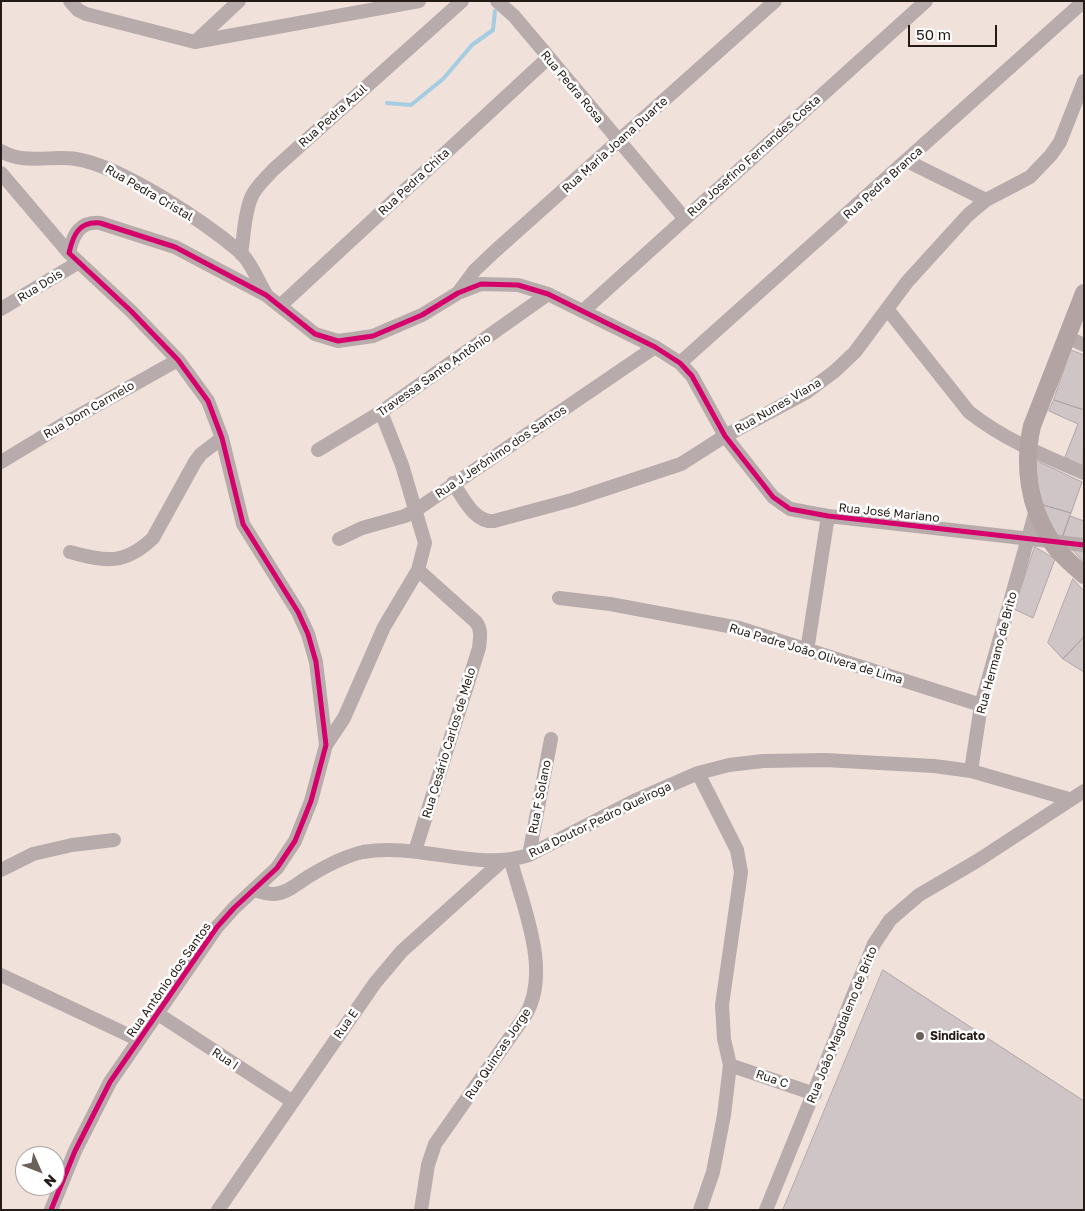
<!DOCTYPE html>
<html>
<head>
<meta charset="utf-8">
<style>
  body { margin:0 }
  #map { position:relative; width:1085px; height:1211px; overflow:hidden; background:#f1e1db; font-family:"Golos Text",sans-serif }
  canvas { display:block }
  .frame { position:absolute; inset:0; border:2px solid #251b16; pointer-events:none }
  .north { position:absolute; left:15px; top:1146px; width:50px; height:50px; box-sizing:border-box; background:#fff; border:1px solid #a8a4a2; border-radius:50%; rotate:134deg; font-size:14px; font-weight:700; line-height:20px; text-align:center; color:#251b16 }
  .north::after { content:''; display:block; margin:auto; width:18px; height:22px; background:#6c605b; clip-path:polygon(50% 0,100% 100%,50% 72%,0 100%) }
  .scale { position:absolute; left:908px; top:25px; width:89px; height:22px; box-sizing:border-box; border:2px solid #251b16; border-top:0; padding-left:6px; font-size:15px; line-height:18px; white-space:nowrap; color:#251b16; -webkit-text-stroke:4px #fff; paint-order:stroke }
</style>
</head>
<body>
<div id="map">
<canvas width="1085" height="1211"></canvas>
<div class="frame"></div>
<div class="north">N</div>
<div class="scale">50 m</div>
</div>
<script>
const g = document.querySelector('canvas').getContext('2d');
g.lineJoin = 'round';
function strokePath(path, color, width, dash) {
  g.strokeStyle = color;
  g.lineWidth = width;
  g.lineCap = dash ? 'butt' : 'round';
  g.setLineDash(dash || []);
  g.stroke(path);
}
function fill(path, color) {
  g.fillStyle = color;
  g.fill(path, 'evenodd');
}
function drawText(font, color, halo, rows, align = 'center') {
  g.font = font + ' "Golos Text",sans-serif';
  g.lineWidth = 5;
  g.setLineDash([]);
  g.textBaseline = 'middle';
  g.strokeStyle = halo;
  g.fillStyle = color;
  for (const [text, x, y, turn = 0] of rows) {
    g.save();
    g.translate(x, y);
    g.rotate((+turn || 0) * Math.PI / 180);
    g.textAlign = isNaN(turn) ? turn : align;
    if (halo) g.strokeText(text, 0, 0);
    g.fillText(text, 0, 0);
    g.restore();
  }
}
strokePath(new Path2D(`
  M387 103 411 105 443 79 472 45 493 30 495 11`), '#a4cde2', 4);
const building = new Path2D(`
  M1071 350 1084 355V410L1054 400Z
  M1054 400 1084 410 1083 468 1065 457 1078 424 1049 411Z
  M1033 459 1082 482 1071 513 1040 504Z
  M1040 504 1071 513 1063 536 1052 535Z
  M1070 516 1084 521V541L1063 536Z
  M1035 547 1055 559 1033 618 1014 609Z
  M1073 550 1084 551V562Z
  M1073 579 1084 591V637L1063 659 1048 643Z
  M1084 637V672L1063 659Z
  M883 970 1084 1101V1210H783Z`);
fill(building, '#d0c5c6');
strokePath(building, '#b0a5a6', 1);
strokePath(new Path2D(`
  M70 1 78 10 86 14 195 42 419 1
  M497 1 514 16 685 219
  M195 42 239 1
  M1 151C23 165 52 155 76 159 121 166 205 222 240 252 251 262 258 281 266 294
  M907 161 986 200
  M1 173 69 253
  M241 254C244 236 244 215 251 198 255 187 266 178 273 170L462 1
  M458 293 475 270 494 252 775 1
  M281 305 548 58
  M1 309 79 262
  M888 310 969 412C1003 439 1044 456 1084 473
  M583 311 926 1
  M1067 337 1084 345
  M680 363 1084 1
  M318 450 381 412 548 294
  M1 462 67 422 178 360
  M453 483C463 497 474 523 494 521L572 500 681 464 725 436 807 392 835 371 855 352 907 282 968 215 986 200 1030 177 1051 155 1060 142 1084 81
  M339 539 362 528 405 516 416 510 655 347
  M70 552C106 562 125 565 153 538L195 462 201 454 222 438
  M559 598 610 604 739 628 981 705
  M807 651 828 516
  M326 745 344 718 384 627 418 570 425 543 402 465 381 412
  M971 771 981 705 1036 510
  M698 773 737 850 741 872 722 1005 724 1039 730 1065 724 1115 713 1172 700 1210
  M415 851 479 648C480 638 482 630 476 622L418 570
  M529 855 551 739
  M1 870 33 854 72 845 114 840
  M255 890C261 892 268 894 274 894 288 893 299 882 311 875 326 866 345 856 363 852 418 842 477 872 529 855L634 801 698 773 729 765 763 761 825 760 934 766 971 771 1069 799
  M1 975 139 1040
  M158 1014 293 1102
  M730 1065 815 1094
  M51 1210 75 1151 110 1082 217 927 234 908 277 868 295 841 311 801 326 745 316 662 308 634 298 612 243 524 222 438 208 401 178 360 131 311 69 253C73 235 79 221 100 223L175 247 266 295 315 334 338 341 373 336 422 315 458 293 481 284 518 285 548 294 655 347 680 363 692 376 725 436 773 497 790 509 828 516 1084 545
  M218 1210 375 983 402 951 501 862
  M421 1210 428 1165 435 1144 525 1016C552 972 523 907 511 861
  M766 1210 874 944 890 920 919 895 977 861 1084 791`), '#b7acab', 14);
strokePath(new Path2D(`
  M1084 293 1032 426C1023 466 1029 506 1051 541 1059 554 1073 565 1084 575`), '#b2a4a3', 18);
strokePath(new Path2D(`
  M51 1210 75 1151 110 1082 217 927 234 908 277 868 295 841 311 801 326 745 316 662 308 634 298 612 243 524 222 438 208 401 178 360 131 311 69 253C73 235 79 221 100 223L175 247 266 295 315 334 338 341 373 336 422 315 458 293 481 284 518 285 548 294 655 347 680 363 692 376 725 436 773 497 790 509 828 516 1084 545`), '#d6006c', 5);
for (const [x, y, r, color] of [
  [920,1036,5,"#6c605b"]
]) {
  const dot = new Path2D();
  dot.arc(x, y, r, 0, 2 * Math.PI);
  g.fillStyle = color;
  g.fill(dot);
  strokePath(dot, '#fff', 2);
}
drawText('12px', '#251b16', '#fff', [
  ["Rua Pedra Rosa",572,87,50],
  ["Rua Pedra Azul",333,116,-42],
  ["Rua Maria Joana Duarte",615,145,-42],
  ["Rua Josefino Fernandes Costa",754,156,-42],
  ["Rua Pedra Chita",414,182,-43],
  ["Rua Pedra Branca",883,183,-42],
  ["Rua Pedra Cristal",149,193,30],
  ["Rua Dois",40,286,-32],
  ["Travessa Santo Antônio",434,375,-35],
  ["Rua Nunes Viana",778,406,-30],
  ["Rua Dom Carmelo",89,410,-30],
  ["Rua J Jerônimo dos Santos",501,452,-34],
  ["Rua José Mariano",889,513,6],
  ["Rua Hermano de Brito",997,653,-75],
  ["Rua Padre João Olivera de Lima",816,654,17],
  ["Rua Cesário Carlos de Melo",449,743,-73],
  ["Rua F Solano",540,797,-79],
  ["Rua Doutor Pedro Queiroga",600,820,-26],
  ["Rua Antônio dos Santos",169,980,-55],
  ["Rua E",346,1024,-55],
  ["Rua João Magdaleno de Brito",842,1025,-68],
  ["Rua Quincas Jorge",498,1054,-56],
  ["Rua I",225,1059,33],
  ["Rua C",772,1079,19]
]);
drawText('bold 12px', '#251b16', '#fff', [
  ["Sindicato",930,1036]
], 'left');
</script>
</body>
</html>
